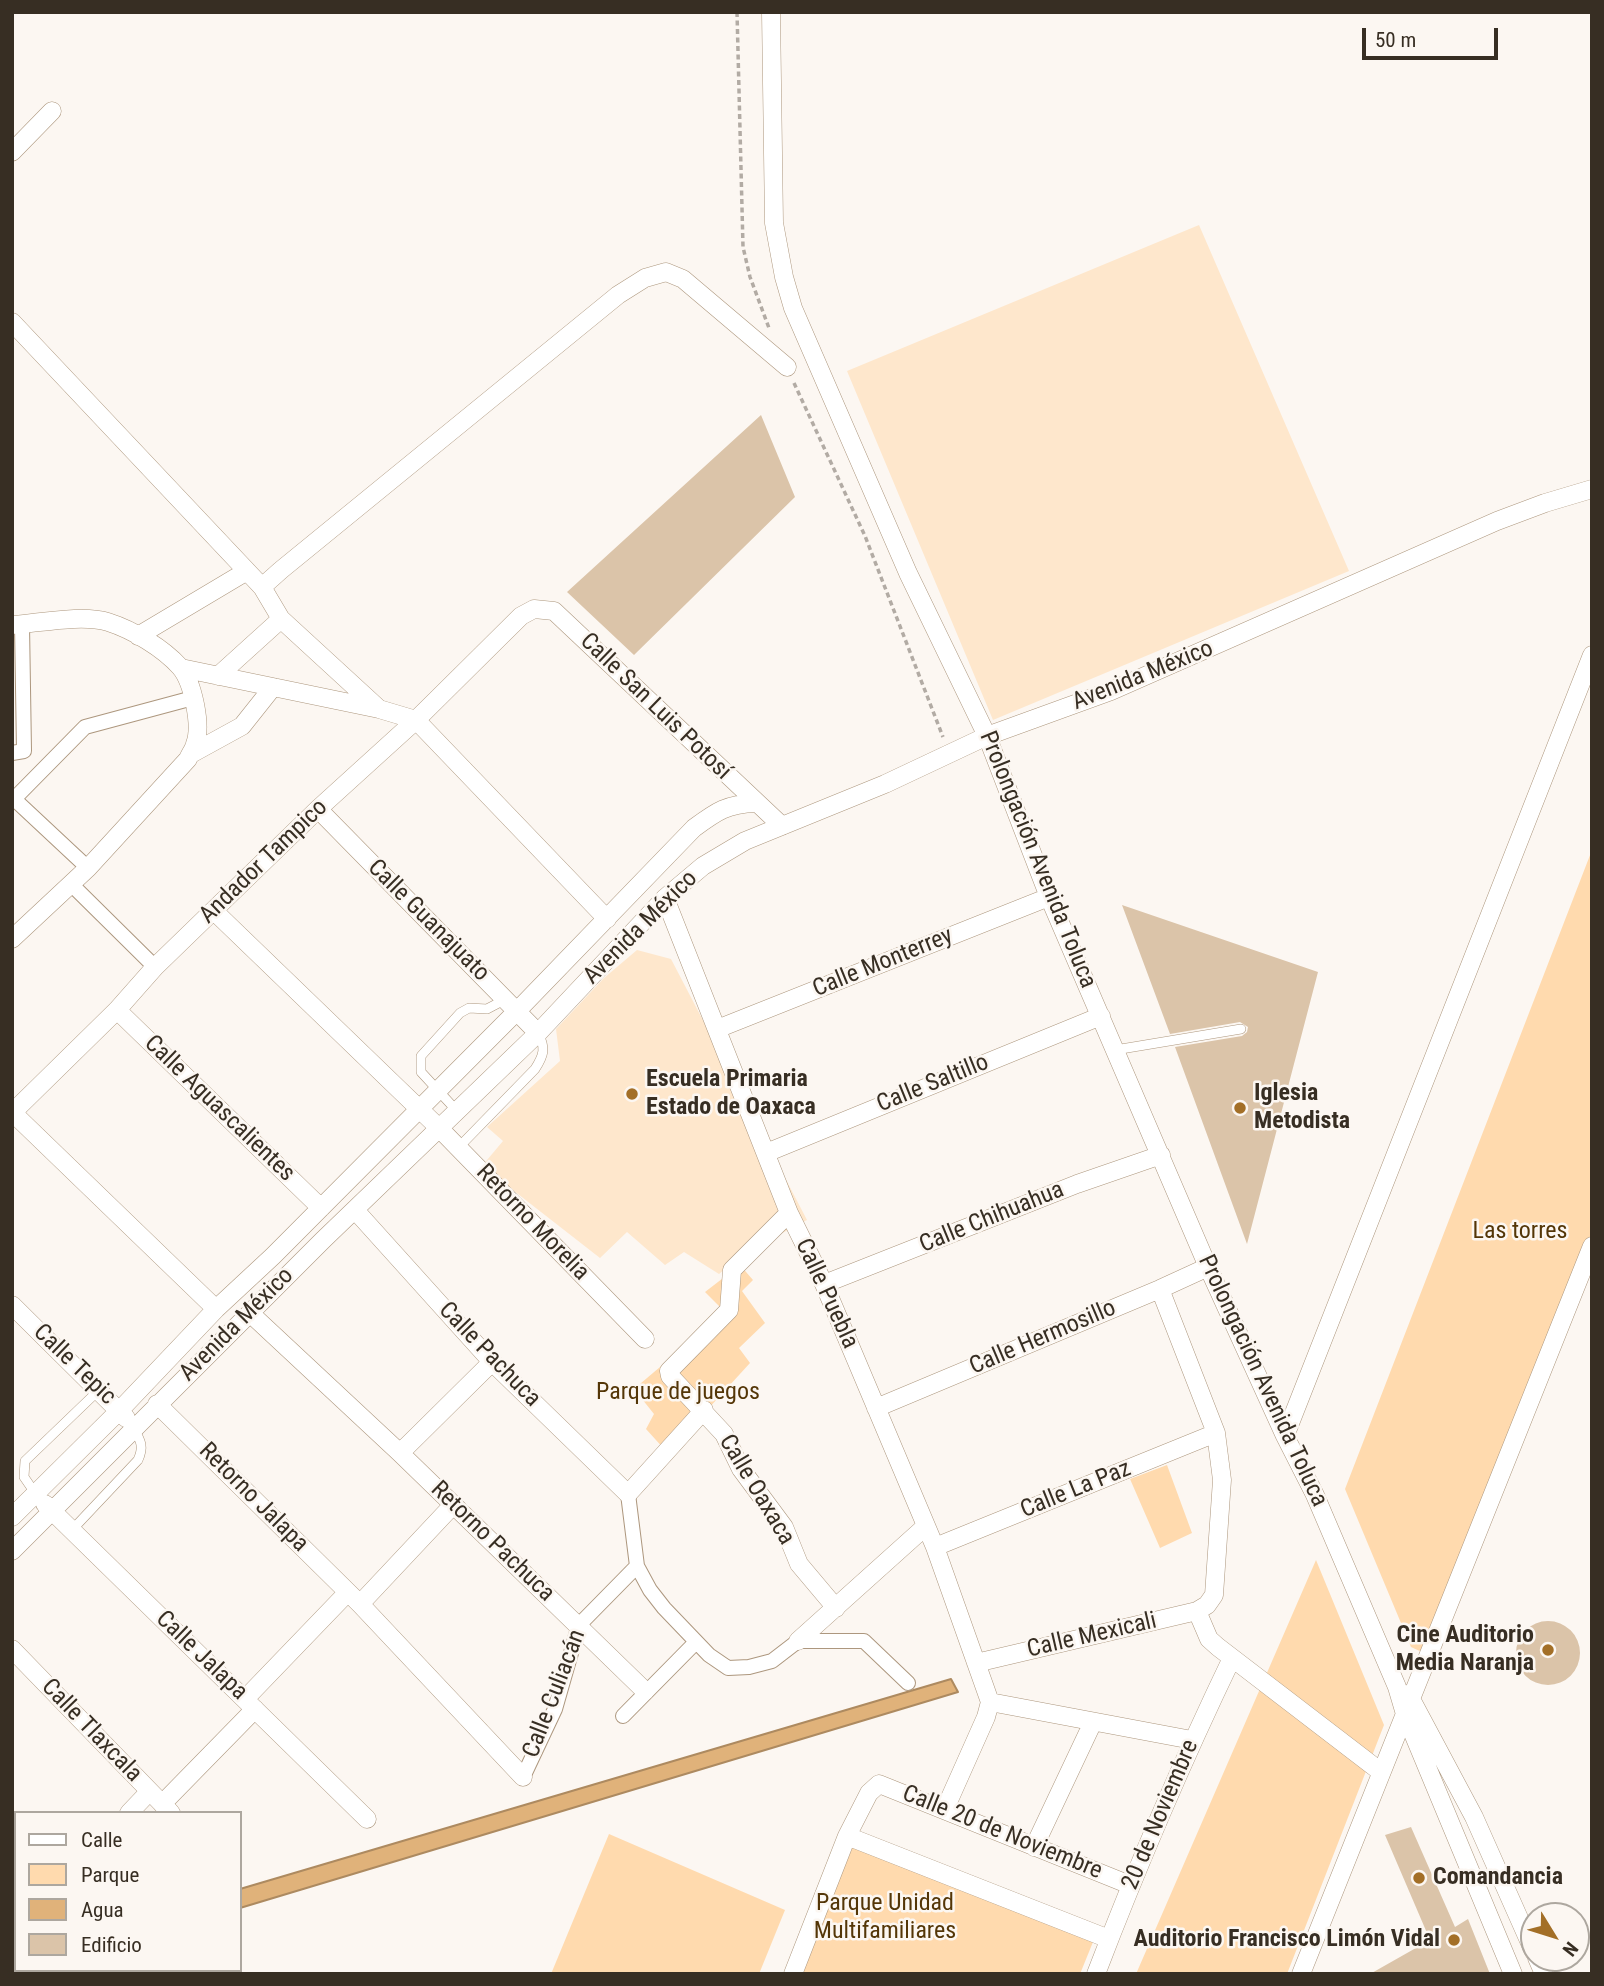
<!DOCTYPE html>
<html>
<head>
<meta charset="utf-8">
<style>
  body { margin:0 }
  #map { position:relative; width:1604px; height:1986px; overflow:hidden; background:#fcf7f2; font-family:"Roboto Condensed",sans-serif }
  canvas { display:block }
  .frame { position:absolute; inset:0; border:14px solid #372e23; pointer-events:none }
  .legend { position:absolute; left:14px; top:1811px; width:228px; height:161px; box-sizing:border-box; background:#fcf7f2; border:2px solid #ada79f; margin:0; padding:9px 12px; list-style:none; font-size:21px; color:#372e23 }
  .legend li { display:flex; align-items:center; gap:14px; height:35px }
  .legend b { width:35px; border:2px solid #ada79f }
  .north { position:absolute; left:1520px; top:1902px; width:70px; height:70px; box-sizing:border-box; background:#fcf7f2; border:2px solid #ada79f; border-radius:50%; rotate:128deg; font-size:19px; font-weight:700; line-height:28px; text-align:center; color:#372e23 }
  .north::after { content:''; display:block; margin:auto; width:24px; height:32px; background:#a36f27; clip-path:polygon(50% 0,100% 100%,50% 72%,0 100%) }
  .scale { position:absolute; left:1362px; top:28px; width:136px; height:32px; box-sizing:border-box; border:4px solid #372e23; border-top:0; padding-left:9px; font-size:21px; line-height:24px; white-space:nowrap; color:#372e23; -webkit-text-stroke:5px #fcf7f2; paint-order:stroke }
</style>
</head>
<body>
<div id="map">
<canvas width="1604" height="1986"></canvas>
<div class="frame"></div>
<ul class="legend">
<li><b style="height:9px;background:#fff"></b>Calle</li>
<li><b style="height:19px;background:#ffdaae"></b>Parque</li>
<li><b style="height:19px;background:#e0b27a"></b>Agua</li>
<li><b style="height:19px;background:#dbc4a9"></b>Edificio</li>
</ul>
<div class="north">N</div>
<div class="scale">50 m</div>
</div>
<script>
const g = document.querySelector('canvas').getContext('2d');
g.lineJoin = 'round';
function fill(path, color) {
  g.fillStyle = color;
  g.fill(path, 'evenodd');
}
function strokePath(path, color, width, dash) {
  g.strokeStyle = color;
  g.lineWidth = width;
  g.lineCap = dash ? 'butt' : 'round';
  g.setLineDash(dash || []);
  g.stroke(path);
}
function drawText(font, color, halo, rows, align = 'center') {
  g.font = font + ' "Roboto Condensed",sans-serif';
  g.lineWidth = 5;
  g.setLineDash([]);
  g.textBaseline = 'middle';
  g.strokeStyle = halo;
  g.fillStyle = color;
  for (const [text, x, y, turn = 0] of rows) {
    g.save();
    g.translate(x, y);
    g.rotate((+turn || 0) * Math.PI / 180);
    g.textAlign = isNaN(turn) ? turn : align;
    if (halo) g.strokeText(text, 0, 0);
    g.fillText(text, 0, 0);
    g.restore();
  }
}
fill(new Path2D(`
  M1199 225 1349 571 993 720 847 371Z
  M637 950 671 959 807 1220 743 1254 719 1274 684 1252 665 1265 627 1232 600 1258 482 1166 503 1141 487 1127 560 1061 556 1029 604 978Z`), '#fee7cc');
fill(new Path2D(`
  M1592 850V1243L1426 1654 1411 1647 1345 1489Z
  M740 1265 753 1280 742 1291 765 1323 739 1348 750 1363 708 1409 665 1450 646 1429 654 1414 634 1389 725 1312 705 1292Z
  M1167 1465 1192 1533 1160 1548 1130 1479Z
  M1316 1560 1384 1725 1287 1974H1136Z
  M609 1834 785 1910 759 1974H551Z
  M853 1846 1093 1942 1080 1974H801Z`), '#ffdaae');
const water = new Path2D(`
  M951 1679 958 1692 240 1908V1889Z`);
fill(water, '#e0b27a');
strokePath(water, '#ad8a60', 2);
fill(new Path2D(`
  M761 415 795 497 634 655 567 592Z
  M1122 905 1318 972 1247 1244 1175 1047 1242 1036 1247 1032 1248 1027 1240 1022 1170 1034Z
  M1516 1653a32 32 0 1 1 64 0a32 32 0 1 1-64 0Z
  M1411 1827 1455 1927 1468 1919 1490 1974H1370L1430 1940 1385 1835Z`), '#dbc4a9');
const service = new Path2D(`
  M1115 1050 1241 1029
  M457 1111 421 1072V1056L460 1013 469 1008 487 1009 506 999
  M458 1148 535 1069C544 1055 546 1048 538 1033
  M35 1493 24 1477 25 1461 99 1390
  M71 1531 138 1460C144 1447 141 1441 134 1429`);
const pedestrian = new Path2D(`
  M12 753 24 751 22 625
  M12 797 88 868
  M14 799 85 727 193 698
  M71 884 155 967
  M628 1494 637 1566 650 1590 664 1608 709 1655 728 1668 749 1667 772 1661 798 1641H864L908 1683
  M623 1716 696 1642
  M523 1777 555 1709 579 1625 637 1566`);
const minor = new Path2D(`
  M771 12 774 223 784 277 793 308 908 573 987 736 1049 897 1208 1267 1285 1436 1315 1495 1397 1687 1405 1714 1513 1974
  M12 152 52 111
  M12 322 262 587
  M12 625C40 623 82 614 108 622 133 630 163 648 180 667 193 682 202 726 195 744 194 749 190 754 188 759L88 868 12 939
  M138 636 247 571
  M181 668 379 709 416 720 607 919
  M218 676 281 619
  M379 709 281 619 262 587 281 570 618 295 645 278 666 272 683 279 787 367
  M191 754 242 726 273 687
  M318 809 538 1033
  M665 898 789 1213 824 1284 935 1547 990 1702 986 1717 945 1809
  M214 911 439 1128 645 1339
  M117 1010 321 1208
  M717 1029 1049 897
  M12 1113 117 1010 155 967 318 809 416 720 521 616 534 609 554 611 782 826
  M13 1113 216 1309
  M766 1153 1101 1016
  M355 1210 492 1362 628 1494 704 1410
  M789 1213 732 1270 729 1310 669 1371 670 1376 724 1434 741 1469 784 1527 799 1564 836 1608
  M824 1284 1077 1184 1161 1155
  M12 1305 126 1418
  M251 1314 400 1453 645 1691
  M157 1404 360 1604 523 1777
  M876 1408 1160 1289 1208 1267
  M1285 1436 1592 655
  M400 1453 492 1362
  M45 1504 367 1819
  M12 1517 120 1410 216 1309 273 1256 518 1010 694 828C717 811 727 804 756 803
  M935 1547 1216 1433
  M12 1551 323 1240 538 1033 665 898 703 866 745 841 885 784 987 736 1111 691 1497 521 1545 503 1592 489
  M360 1604 453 1505
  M1197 1611 1209 1639 1218 1647 1381 1772
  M798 1641 926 1526
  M12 1649 171 1813
  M976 1663 1197 1611 1207 1605 1214 1595 1222 1480 1216 1433 1160 1289
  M1405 1694 1411 1699 1474 1817 1534 1952
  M245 1699 348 1592
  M990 1702 1192 1740
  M162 1804 255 1709
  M129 1813 149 1792
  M847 1836 869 1793 879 1784 1130 1885
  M1034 1847 1093 1722
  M12 1860 16 1864
  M12 1931 16 1927
  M1537 1958 1544 1974
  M793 1974 847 1836 1109 1939
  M1096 1974C1137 1867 1182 1762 1232 1658
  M1301 1974 1592 1246`);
strokePath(service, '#ad977e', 10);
strokePath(pedestrian, '#ad977e', 16);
strokePath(minor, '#ad977e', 19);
strokePath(new Path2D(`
  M737 12 743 247 750 277 769 328
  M794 383 865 536 943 737`), '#b2aba4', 3.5, [5, 3.5]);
strokePath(service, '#fff', 9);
strokePath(pedestrian, '#fff', 14);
strokePath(minor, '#fff', 18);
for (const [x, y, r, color] of [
  [632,1094,7,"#a36f27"],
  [1240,1108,7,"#a36f27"],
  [1548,1650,7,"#a36f27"],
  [1419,1878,7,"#a36f27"],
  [1454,1940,7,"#a36f27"]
]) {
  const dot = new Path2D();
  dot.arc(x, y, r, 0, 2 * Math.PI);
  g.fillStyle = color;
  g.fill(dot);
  strokePath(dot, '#fcf7f2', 2.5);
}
drawText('24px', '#372e23', '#fcf7f2', [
  ["Avenida México",1143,676,-22],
  ["Calle San Luis Potosí",655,707,44],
  ["Prolongación Avenida Toluca",1037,860,68],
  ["Andador Tampico",264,862,-44],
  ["Calle Guanajuato",428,921,45],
  ["Avenida México",641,928,-45],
  ["Calle Monterrey",883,963,-22],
  ["Calle Saltillo",933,1084,-22],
  ["Calle Aguascalientes",219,1109,44],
  ["Calle Chihuahua",992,1218,-22],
  ["Retorno Morelia",532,1223,46],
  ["Calle Puebla",826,1294,65],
  ["Avenida México",237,1325,-45],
  ["Calle Hermosillo",1043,1338,-23],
  ["Calle Pachuca",489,1355,46],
  ["Calle Tepic",74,1365,44],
  ["Prolongación Avenida Toluca",1262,1381,65],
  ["Calle Oaxaca",756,1490,59],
  ["Calle La Paz",1076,1490,-22],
  ["Retorno Jalapa",253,1498,45],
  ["Retorno Pachuca",492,1542,44],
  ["Calle Mexicali",1092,1636,-13],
  ["Calle Jalapa",201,1656,44],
  ["Calle Culiacán",555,1694,-69],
  ["Calle Tlaxcala",91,1731,46],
  ["20 de Noviembre",1161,1815,-67],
  ["Calle 20 de Noviembre",1002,1833,22]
]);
drawText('bold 24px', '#372e23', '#fcf7f2', [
  ["Escuela Primaria",646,1080],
  ["Estado de Oaxaca",646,1108],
  ["Iglesia",1254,1094],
  ["Metodista",1254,1122],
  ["Cine Auditorio",1534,1636,"right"],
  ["Media Naranja",1534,1664,"right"],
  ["Comandancia",1433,1878],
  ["Auditorio Francisco Limón Vidal",1440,1940,"right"]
], 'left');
drawText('24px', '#543607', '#fcf7f2', [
  ["Las torres",1520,1232],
  ["Parque de juegos",678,1393],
  ["Parque Unidad",885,1904],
  ["Multifamiliares",885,1932]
]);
</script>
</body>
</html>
